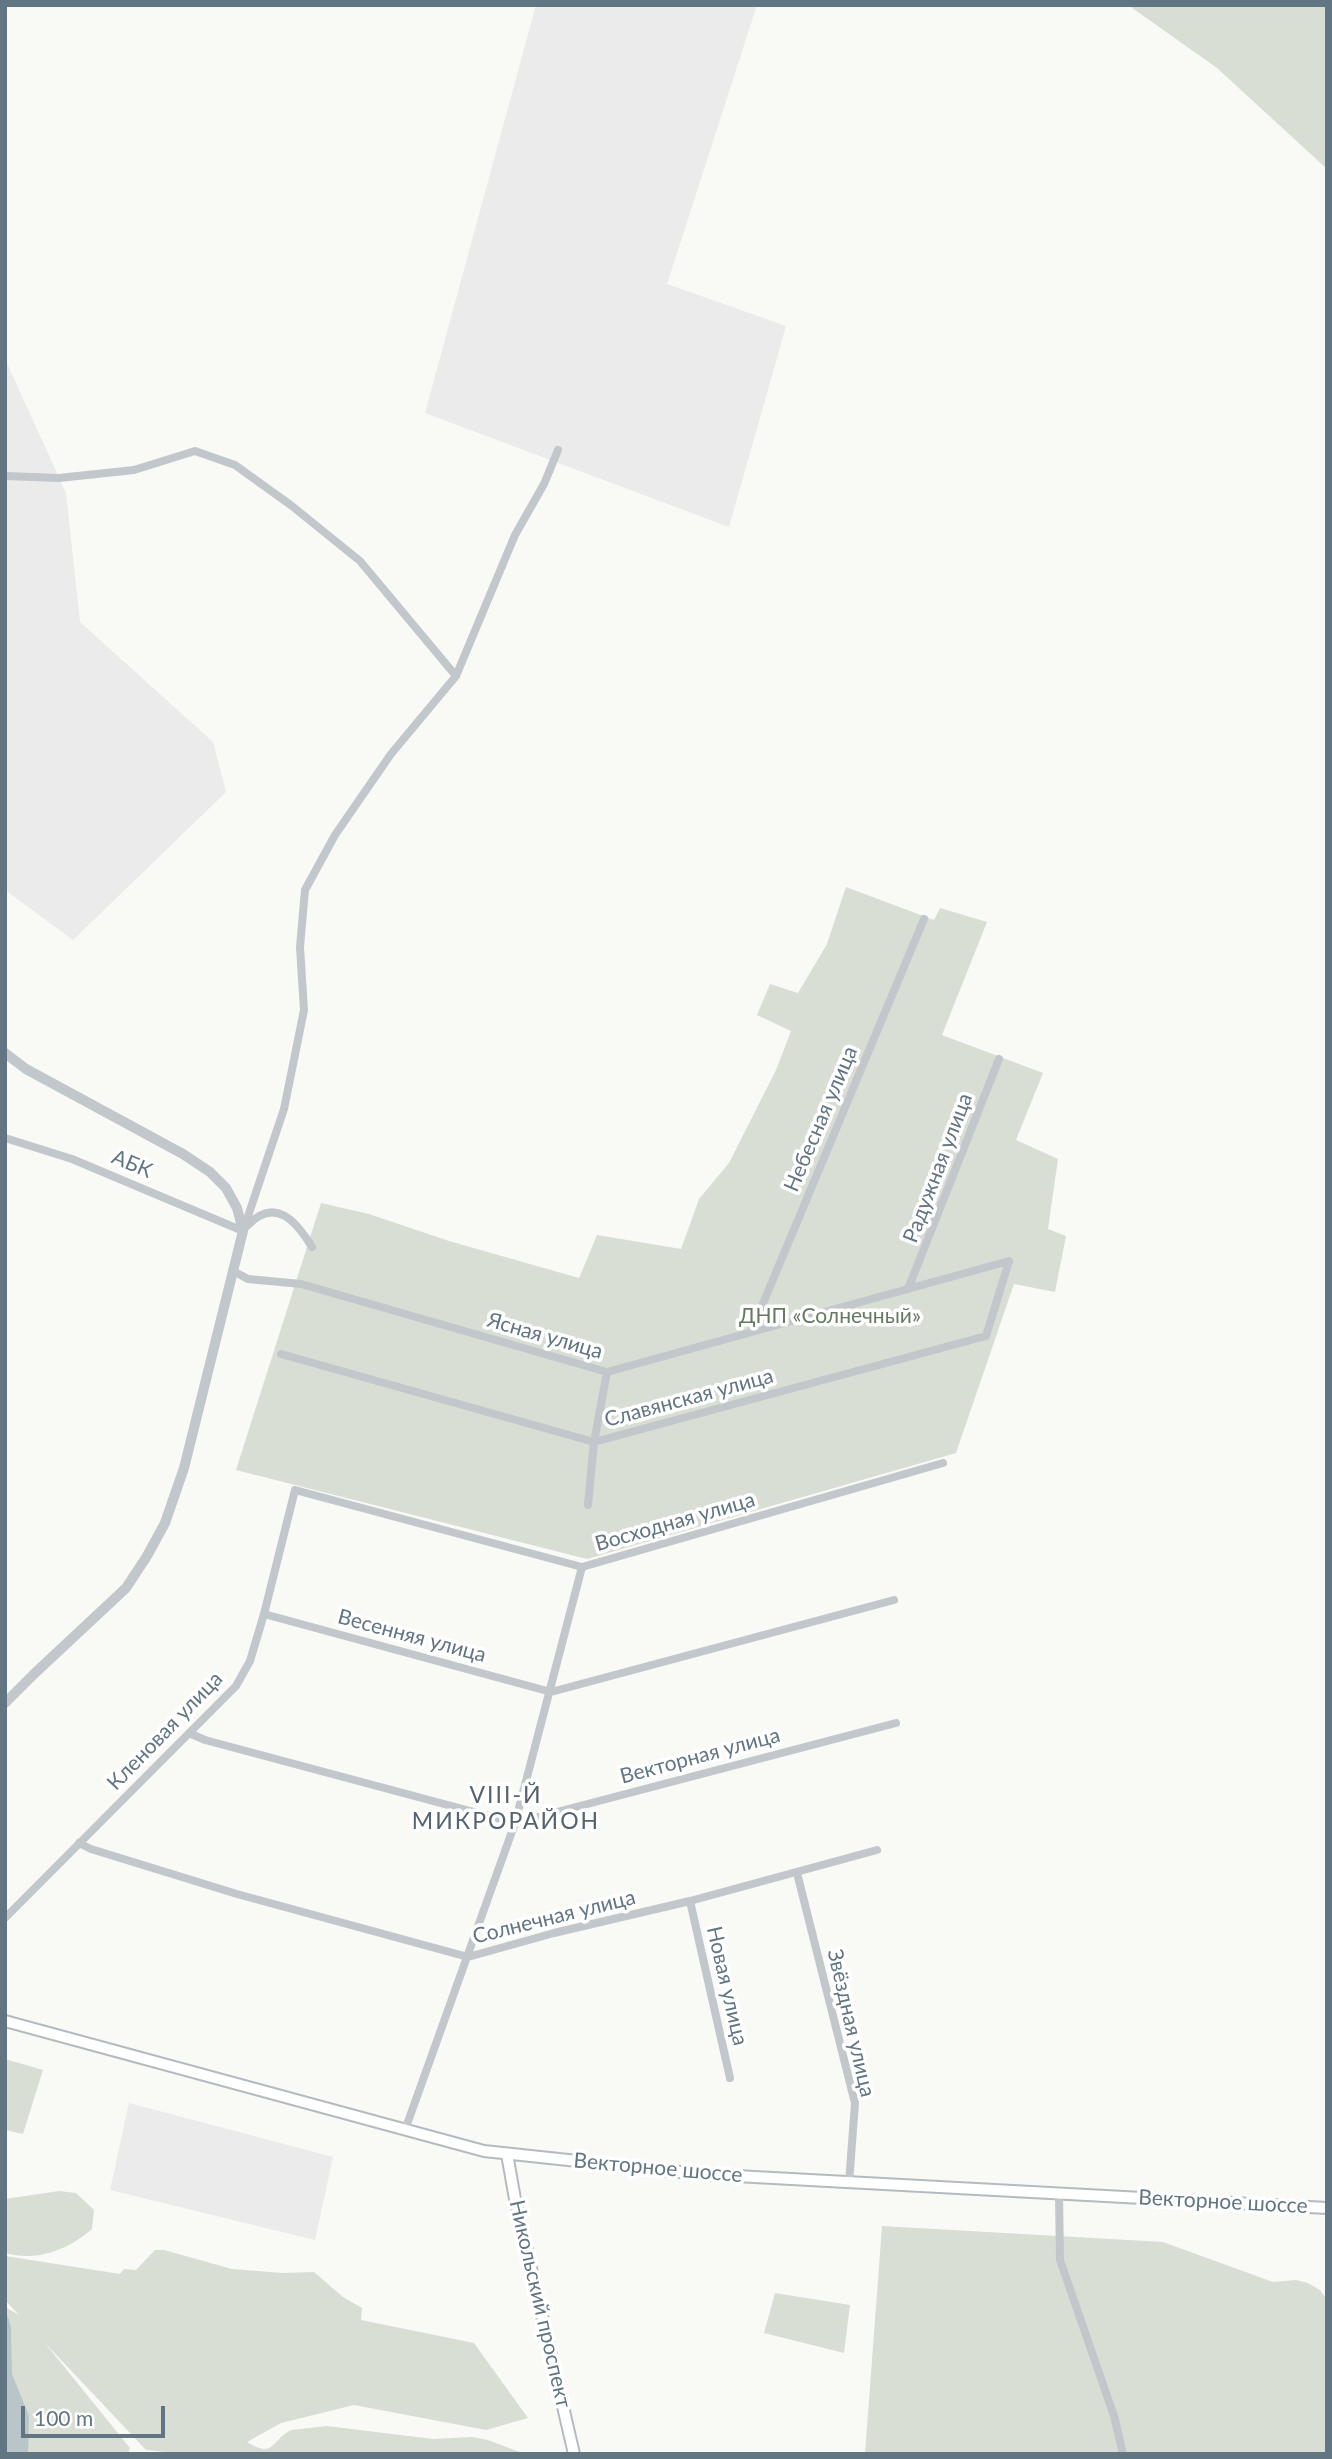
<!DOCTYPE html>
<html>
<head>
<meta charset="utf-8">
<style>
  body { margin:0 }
  #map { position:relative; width:1332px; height:2459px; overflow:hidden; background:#f9f9f6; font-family:Lato,sans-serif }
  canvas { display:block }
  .frame { position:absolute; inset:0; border:7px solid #627583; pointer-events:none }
  .scale { position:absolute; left:21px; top:2406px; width:144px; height:32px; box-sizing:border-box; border:4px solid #627583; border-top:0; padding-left:9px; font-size:21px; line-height:24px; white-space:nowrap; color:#627583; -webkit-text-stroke:5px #fff; paint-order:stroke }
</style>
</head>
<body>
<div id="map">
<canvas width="1332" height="2459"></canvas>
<div class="frame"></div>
<div class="scale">100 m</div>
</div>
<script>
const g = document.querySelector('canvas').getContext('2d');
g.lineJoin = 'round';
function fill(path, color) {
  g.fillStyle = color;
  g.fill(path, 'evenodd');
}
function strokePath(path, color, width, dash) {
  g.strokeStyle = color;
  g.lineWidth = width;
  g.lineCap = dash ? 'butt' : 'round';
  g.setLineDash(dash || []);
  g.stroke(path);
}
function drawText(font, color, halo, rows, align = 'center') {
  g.font = font + ' Lato,sans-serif';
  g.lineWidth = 7;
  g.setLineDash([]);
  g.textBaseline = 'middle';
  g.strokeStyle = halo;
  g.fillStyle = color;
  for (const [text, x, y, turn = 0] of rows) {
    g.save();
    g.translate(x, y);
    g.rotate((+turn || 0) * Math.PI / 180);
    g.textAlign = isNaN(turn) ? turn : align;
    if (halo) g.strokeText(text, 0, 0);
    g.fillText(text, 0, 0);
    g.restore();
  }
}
fill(new Path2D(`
  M536 5H757L667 284 786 326 729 527 425 413Z
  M5 359 66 493 80 622 213 742 226 792 73 940 5 890Z
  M129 2103 333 2157 315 2240 110 2190Z`), '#eaebea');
fill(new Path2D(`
  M1128 5H1327V169L1217 68Z
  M846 887 934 920 940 908 987 922 942 1035 1043 1073 1016 1140 1058 1159 1048 1229 1066 1236 1055 1292 1014 1284 956 1453 587 1559 236 1470 321 1203 369 1214 449 1241 579 1278 597 1235 681 1249 699 1199 729 1163 776 1070 791 1031 757 1015 770 984 798 993 827 944Z
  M5 2059 43 2070 23 2134 5 2130Z
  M59 2191 76 2193 94 2210 92 2229C68 2250 37 2262 5 2253V2199Z
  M882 2226 1163 2242 1273 2282 1296 2280 1308 2283 1320 2290 1327 2300V2454H865Z
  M155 2250H164L232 2269 283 2273 314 2272 343 2297 362 2308 361 2320 474 2343 528 2418 486 2430 354 2405 281 2423 247 2442C275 2459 270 2441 291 2430L327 2426 433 2439 472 2437 488 2440 525 2454H183L146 2450 45 2343 130 2448 128 2454H5V2307L19 2315 5 2300V2256L120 2274 124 2269 136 2270Z
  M775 2293 850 2305 844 2353 764 2333Z`), '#d9ded5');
fill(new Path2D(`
  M5 2315 8 2317 11 2327 12 2374 29 2416 28 2454H5Z`), '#b8c6ca');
const secondary = new Path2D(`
  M5 2021 484 2151 699 2174 1327 2208
  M507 2154 515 2199 574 2454`);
strokePath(secondary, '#b4bbc0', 14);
strokePath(new Path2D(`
  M5 476 59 478 134 470 195 451 235 465 292 506 360 561 456 676
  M5 1138 72 1159 243 1231
  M247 1226C275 1196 296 1221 312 1247
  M243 1231 284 1109 304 1010 300 947 305 890 335 835 391 754 456 676 515 535 544 484 558 450
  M233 1271 248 1279 301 1284 607 1372 1009 1261
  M908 1289 999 1059
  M751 1332 924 919
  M281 1354 594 1442 986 1336 1009 1261
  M588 1505 594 1442 607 1372
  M264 1614 551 1692 894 1600
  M189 1733 205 1740 515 1823 896 1723
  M79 1843 91 1849 237 1894 468 1957 554 1933 690 1901 877 1850
  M797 1873 855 2103 849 2183
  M690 1901 730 2078
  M5 1918 236 1686 250 1661 264 1614 295 1490 582 1567 943 1463
  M405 2130 515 1823 582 1567
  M1059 2193 1060 2260 1114 2416 1123 2454`), '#c2c7cb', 8);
strokePath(new Path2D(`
  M5 1053 26 1069 183 1154 210 1172 226 1188 237 1208 243 1231 184 1468 165 1523 147 1556 126 1588 34 1674 5 1703`), '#c2c7cb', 10);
strokePath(secondary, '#fff', 10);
drawText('21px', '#627583', '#fff', [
  ["Небесная улица",821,1119,-67],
  ["АБК",132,1164,23],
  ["Радужная улица",938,1168,-69],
  ["Ясная улица",545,1336,16],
  ["Славянская улица",689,1398,-15],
  ["Восходная улица",675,1522,-16],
  ["Весенняя улица",412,1636,15],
  ["Кленовая улица",165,1731,-46],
  ["Векторная улица",700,1756,-15],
  ["Солнечная улица",554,1917,-14],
  ["Новая улица",727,1986,77],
  ["Звёздная улица",851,2023,77],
  ["Векторное шоссе",658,2168,5],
  ["Векторное шоссе",1223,2202,3],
  ["Никольский проспект",540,2304,77]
]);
drawText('21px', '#667a62', '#fff', [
  ["ДНП «Солнечный»",830,1316]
]);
g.letterSpacing = '2px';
drawText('23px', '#55636e', '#fff', [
  ["VIII-Й",506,1796],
  ["МИКРОРАЙОН",506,1822]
]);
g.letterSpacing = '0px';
</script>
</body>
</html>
